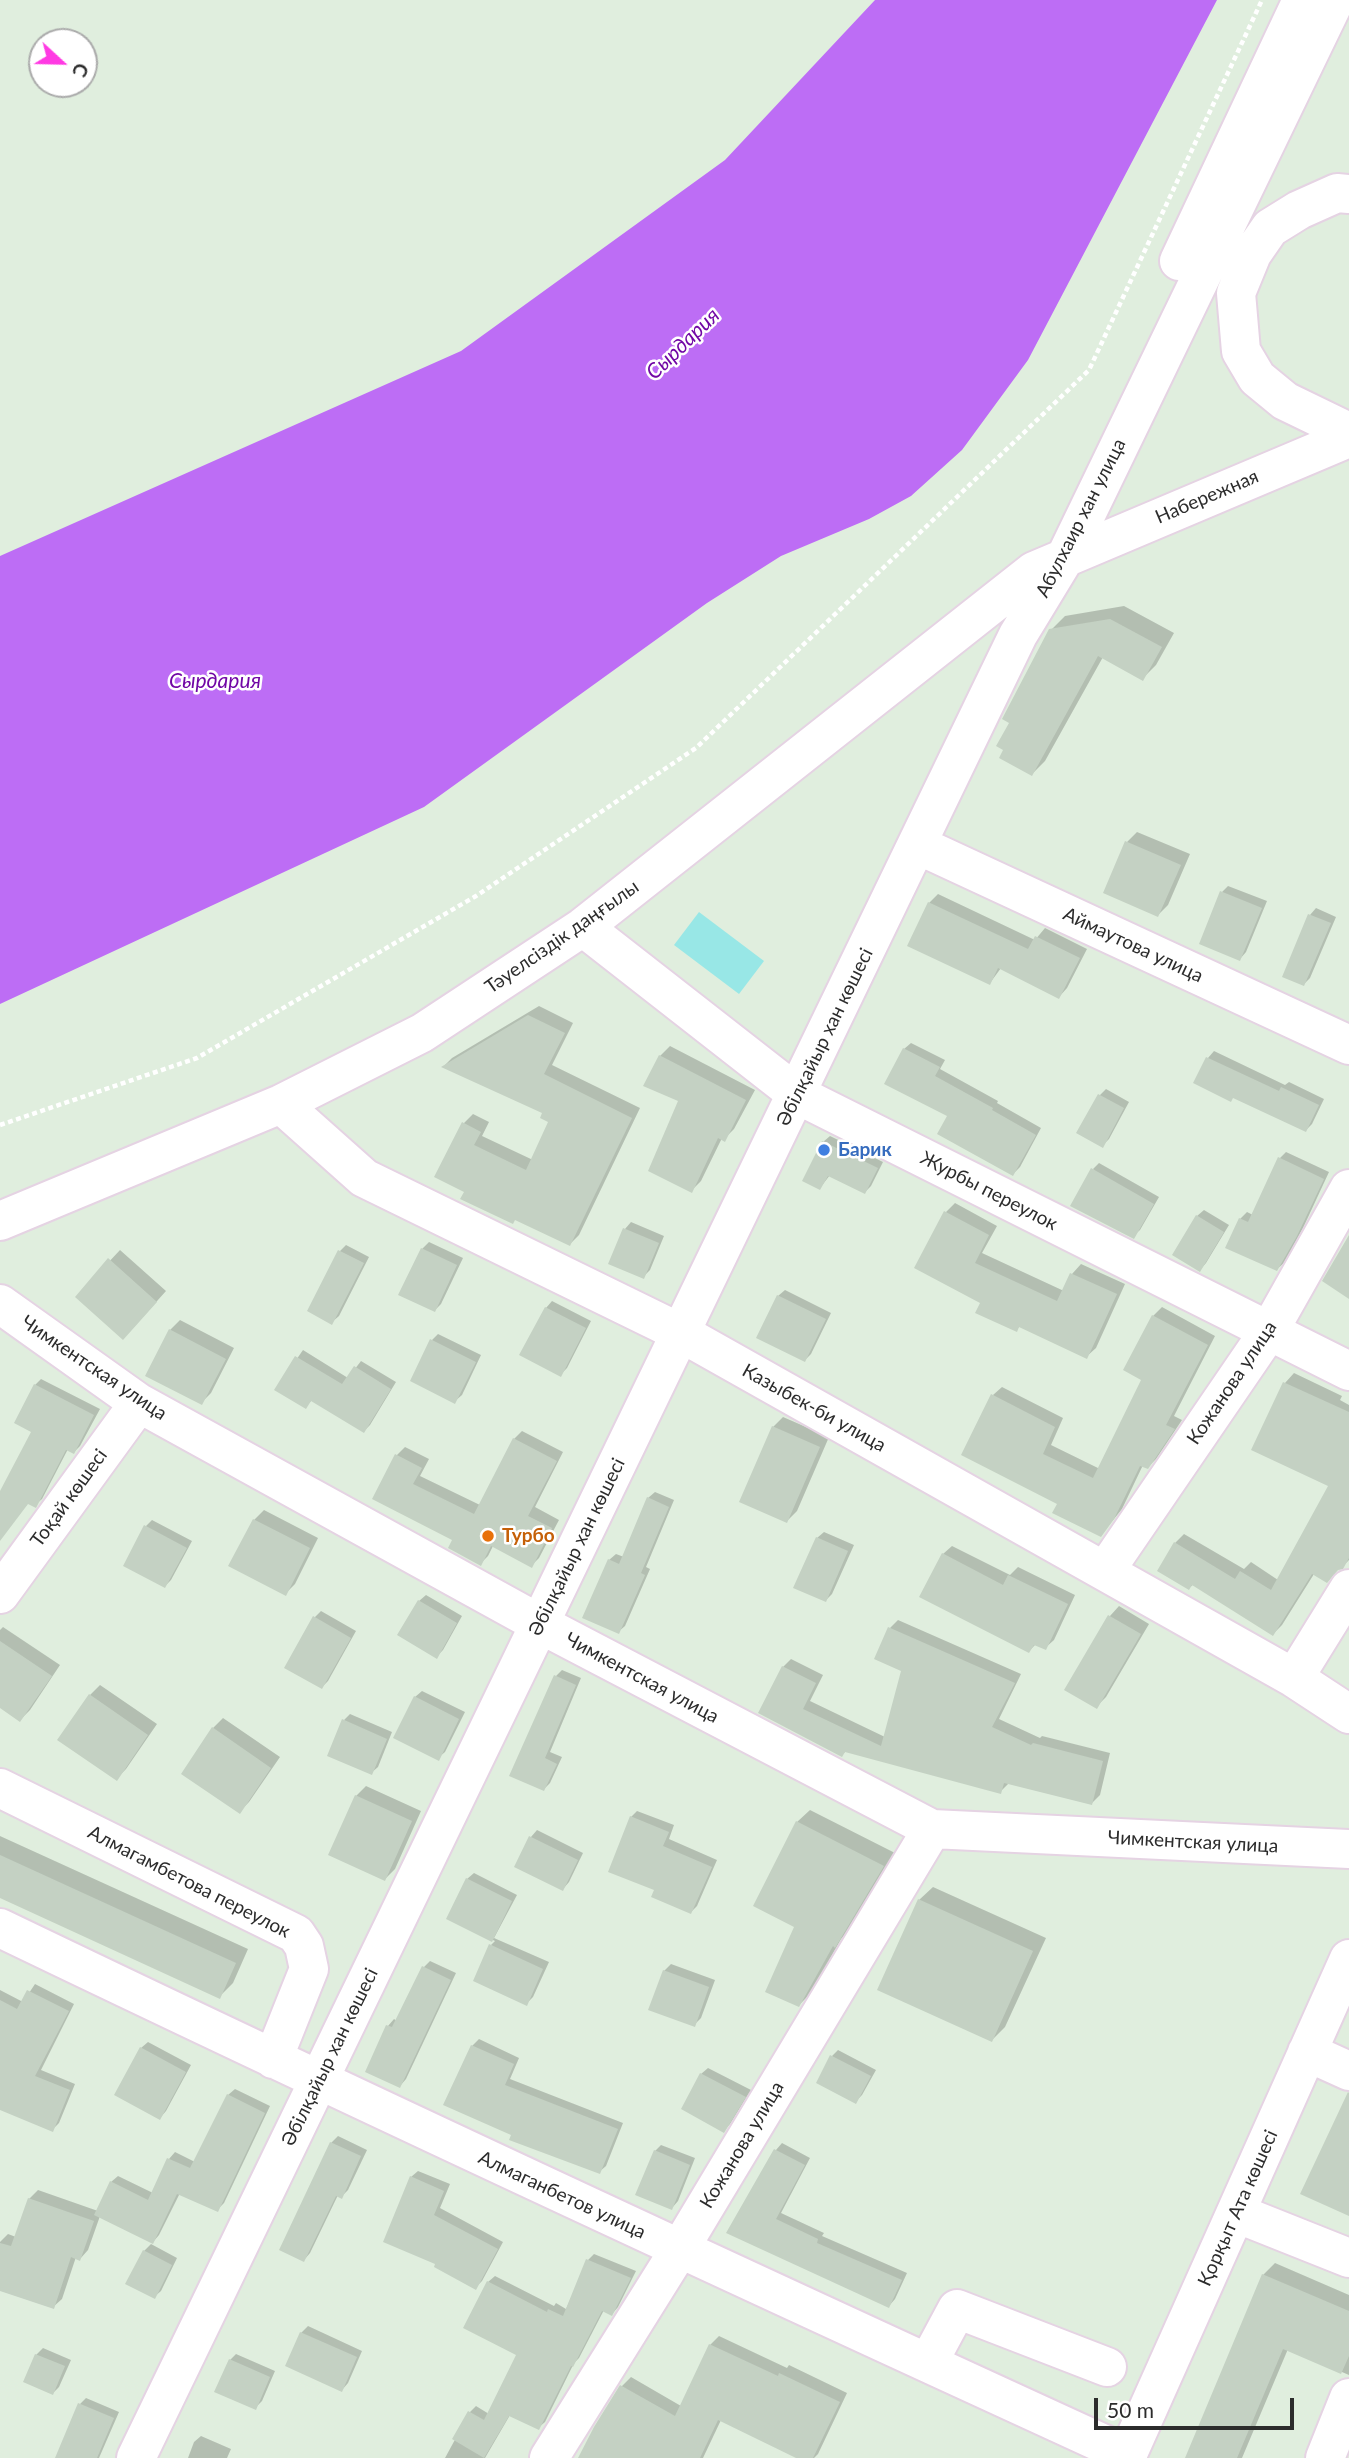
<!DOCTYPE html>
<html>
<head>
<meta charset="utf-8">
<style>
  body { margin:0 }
  #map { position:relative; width:1349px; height:2458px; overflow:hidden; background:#e0eede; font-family:Lato,sans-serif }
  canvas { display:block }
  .north { position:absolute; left:28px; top:28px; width:70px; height:70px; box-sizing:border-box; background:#fff; border:2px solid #ababab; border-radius:50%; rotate:112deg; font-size:19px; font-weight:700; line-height:28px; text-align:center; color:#2c2c2c }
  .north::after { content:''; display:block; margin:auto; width:24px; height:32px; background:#ff3ae3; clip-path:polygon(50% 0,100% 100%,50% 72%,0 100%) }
  .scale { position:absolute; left:1094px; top:2398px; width:200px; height:32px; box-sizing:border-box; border:4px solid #2c2c2c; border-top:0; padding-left:9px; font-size:21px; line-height:24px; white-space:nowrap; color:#2c2c2c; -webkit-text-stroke:5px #fff; paint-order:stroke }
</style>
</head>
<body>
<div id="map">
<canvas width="1349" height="2458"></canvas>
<div class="north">С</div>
<div class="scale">50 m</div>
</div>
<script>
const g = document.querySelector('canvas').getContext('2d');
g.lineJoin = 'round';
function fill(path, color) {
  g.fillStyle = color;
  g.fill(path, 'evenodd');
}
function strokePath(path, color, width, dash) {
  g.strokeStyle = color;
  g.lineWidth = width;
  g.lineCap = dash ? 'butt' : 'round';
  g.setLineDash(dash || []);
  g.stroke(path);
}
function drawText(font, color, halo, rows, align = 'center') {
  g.font = font + ' Lato,sans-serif';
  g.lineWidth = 5;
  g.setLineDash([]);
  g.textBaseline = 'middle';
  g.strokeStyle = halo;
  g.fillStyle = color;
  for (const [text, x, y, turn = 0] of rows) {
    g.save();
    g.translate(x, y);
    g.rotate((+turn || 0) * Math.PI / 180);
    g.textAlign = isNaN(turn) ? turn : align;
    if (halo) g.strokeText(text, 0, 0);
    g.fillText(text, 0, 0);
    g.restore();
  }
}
fill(new Path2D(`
  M699 912 764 961 739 994 674 945Z`), '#98e7e6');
fill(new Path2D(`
  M875 0H1217L1028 360 962 450 911 496 869 519 781 556 707 603 424 807 0 1004V556L461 351 725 160Z`), '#bd6df5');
fill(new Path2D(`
  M1124 606 1174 633 1156 665 1142 679 1103 657 1045 761 1032 774 1011 722 1051 630 1065 616Z
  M1137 832 1190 854 1168 905 1158 915 1105 892 1127 842Z
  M1228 886 1267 901 1246 952 1240 959 1222 892Z
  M938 894 1035 940 1045 928 1087 949 1067 988 1059 997 1001 968 990 983 929 903Z
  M1316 908 1336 917 1310 978 1304 984 1284 976 1310 915Z
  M539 1006 573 1023 552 1065 640 1108 579 1235 570 1244 466 1191 464 1123 473 1114 489 1122 482 1136 533 1160 551 1121 544 1112 444 1066 452 1058Z
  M911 1043 945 1060 940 1069 998 1101 997 1103 1041 1128 1020 1167 1013 1174 949 1115 904 1049Z
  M670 1046 755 1090 734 1129 724 1139 722 1138 701 1181 691 1191 680 1100 660 1056Z
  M1214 1051 1285 1085 1289 1082 1324 1099 1312 1124 1306 1130 1235 1096 1196 1083 1208 1058Z
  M1106 1089 1129 1102 1109 1139 1102 1146 1100 1095Z
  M830 1136 883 1162 871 1186 865 1192 830 1175 820 1188 823 1142Z
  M1286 1152 1329 1172 1303 1228 1284 1263 1277 1269 1240 1219 1247 1212 1253 1215 1280 1158Z
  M1099 1163 1159 1197 1140 1230 1133 1236 1093 1169Z
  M955 1203 997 1226 982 1253 1064 1291 1072 1274 1081 1264 1125 1284 1096 1348 1086 1357 1020 1326 1016 1330 982 1302 946 1212Z
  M1204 1210 1229 1225 1206 1263 1200 1270 1197 1216Z
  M631 1222 664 1236 650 1270 644 1276 625 1229Z
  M429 1242 463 1258 441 1304 435 1310 422 1249Z
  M346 1245 369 1257 339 1316 332 1322 340 1251Z
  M120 1250 166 1291 133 1328 77 1296Z
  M785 1290 831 1313 811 1354 805 1360 778 1296Z
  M552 1301 591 1321 567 1368 560 1375 546 1308Z
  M1162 1307 1215 1336 1174 1416 1182 1420 1156 1459 1148 1467 1143 1465 1122 1509 1101 1535 1059 1503 993 1395 1002 1387 1063 1418 1051 1445 1100 1469 1143 1379 1153 1316Z
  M180 1320 234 1348 211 1393 201 1403 170 1330Z
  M438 1334 481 1355 462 1395 455 1401 432 1340Z
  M303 1350 348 1378 361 1361 396 1382 370 1425 364 1431 312 1400 305 1407 276 1389Z
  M1294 1373 1342 1396 1340 1400 1349 1405V1560L1342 1567 1314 1574 1282 1625 1273 1634 1194 1584 1189 1588 1175 1543 1184 1534 1244 1569 1251 1562 1278 1580 1330 1485 1254 1449 1285 1383Z
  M41 1379 100 1409 80 1446 74 1452 68 1449 42 1499 35 1505 29 1502 0 1539V1495L33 1431 35 1385Z
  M783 1417 829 1437 797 1511 787 1521 773 1427Z
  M522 1431 563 1452 535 1507 559 1520 539 1558 531 1566 493 1546 488 1556 480 1564 455 1539 374 1498 397 1455 405 1447 429 1459 420 1476 480 1505 514 1439Z
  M655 1492 674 1500 646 1567 650 1569 625 1626 618 1632 609 1560 616 1554 624 1557 648 1498Z
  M264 1510 318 1538 295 1584 285 1594 254 1520Z
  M152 1520 192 1541 171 1580 165 1586 146 1526Z
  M824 1532 854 1545 832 1594 826 1600 817 1538Z
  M952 1546 1010 1575 1018 1567 1075 1595 1054 1640 1045 1648 1036 1644 1029 1651 943 1554Z
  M426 1595 462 1616 443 1650 436 1657 419 1601Z
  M1119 1606 1149 1624 1106 1697 1096 1707 1066 1690 1110 1616Z
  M321 1611 356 1631 328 1681 322 1687 315 1617Z
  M898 1620 1021 1674 999 1719 1040 1738 1042 1736 1110 1753 1100 1795 1092 1803 1009 1783 1000 1792 847 1750 842 1755 761 1713 783 1667 791 1659 823 1675 810 1701 885 1737 903 1670 890 1628Z
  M3 1627 60 1665 30 1710 20 1720 0 1706V1630Z
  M562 1670 581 1678 550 1752 562 1757 550 1783 544 1789 526 1746 556 1676Z
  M100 1685 157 1724 126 1769 116 1779 90 1695Z
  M422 1691 465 1712 445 1752 438 1758 415 1697Z
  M350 1714 392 1732 378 1767 371 1773 344 1720Z
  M223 1718 280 1757 249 1802 239 1812 213 1728Z
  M366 1786 421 1811 395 1869 385 1879 356 1796Z
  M810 1810 895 1853 847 1933 841 1939 811 1993 799 2005 797 1926V1822Z
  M637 1811 674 1825 669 1839 717 1860 697 1906 691 1912 631 1817Z
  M537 1830 583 1853 569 1882 563 1889 517 1866 531 1837Z
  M0 1836 248 1949 233 1983 219 1997 0 1896Z
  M474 1873 517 1895 494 1938 549 1962 533 1997 526 2004 491 1945 495 1941 448 1918 467 1879Z
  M933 1887 1046 1938 1005 2027 992 2040 919 1900Z
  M430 1961 456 1973 406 2079 400 2086 388 2026 394 2019 397 2021 424 1967Z
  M671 1964 715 1980 701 2018 694 2025 664 1971Z
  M35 1984 74 2004 41 2070 75 2084 59 2123 52 2130 0 2045V1990L23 2002Z
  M479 2039 519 2058 510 2079 623 2123 606 2166 599 2172 513 2134 472 2046Z
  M148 2042 191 2065 166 2111 160 2118 141 2048Z
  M838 2050 876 2070 862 2095 856 2101 832 2056Z
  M708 2068 751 2090 730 2124 724 2130 701 2074Z
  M235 2089 270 2106 224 2203 217 2210 180 2193 159 2235 153 2242 100 2216 88 2250 80 2259 76 2257 62 2299 53 2307 0 2289V2242L8 2234 16 2237 29 2199 38 2190 98 2211 111 2182 118 2176 153 2193 169 2159 175 2152 195 2162 228 2095Z
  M338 2136 367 2150 348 2190 341 2197 338 2195 310 2253 304 2260 331 2143Z
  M782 2143 810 2158 781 2213 824 2233 822 2236 907 2273 895 2299 889 2306 729 2232 776 2150Z
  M661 2145 695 2158 678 2201 672 2208 655 2151Z
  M418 2171 450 2184 440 2208 503 2242 482 2281 475 2288 411 2177Z
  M151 2244 177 2258 161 2291 154 2297 144 2251Z
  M594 2254 636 2271 618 2307 612 2314 604 2310 579 2358 574 2363 545 2422 538 2428 510 2415 485 2458H445L470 2412 476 2406 489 2414 519 2354 488 2282 495 2276 554 2306 556 2303 566 2309 588 2260Z
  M1275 2263 1349 2295V2375L1288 2349 1242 2458H1187L1263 2275Z
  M308 2326 362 2351 348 2383 342 2390 301 2333Z
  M719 2336 787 2368 789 2365 847 2393 818 2454 814 2458H800L721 2420 703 2458H580L596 2428 622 2386 631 2377 681 2406 710 2345Z
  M43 2348 71 2360 59 2387 53 2393 36 2355Z
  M236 2354 275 2371 262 2401 255 2408 230 2360Z
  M86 2398 119 2412 99 2458H57L80 2404Z
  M201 2436 231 2449 227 2458H188L194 2442Z`), '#0003');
fill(new Path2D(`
  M1110 619 1162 647 1143 681 1098 656 1032 776 999 758 1003 750 996 746 1009 723 1002 719 1049 629Z
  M1125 841 1181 865 1158 917 1103 893Z
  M1220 891 1262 908 1240 961 1199 944Z
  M928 902 1028 949 1035 936 1080 958 1059 999 998 968 990 985 907 946Z
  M1308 914 1331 923 1304 986 1282 977Z
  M528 1015 565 1033 544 1074 632 1118 570 1246 515 1220 513 1224 460 1199 464 1192 434 1177 462 1122 481 1132 474 1145 526 1170 548 1122 540 1118 542 1113 441 1067Z
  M903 1048 940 1067 935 1076 993 1108 992 1110 1036 1135 1013 1176 937 1134 947 1116 884 1084Z
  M659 1055 746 1100 725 1142 718 1138 692 1193 648 1171 678 1101 643 1086Z
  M1206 1057 1279 1091 1281 1087 1319 1105 1306 1132 1233 1098 1231 1102 1193 1083Z
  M1098 1094 1124 1108 1103 1148 1076 1133Z
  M822 1141 878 1168 865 1194 828 1176 820 1190 802 1181Z
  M1278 1157 1324 1179 1297 1236 1277 1271 1225 1248 1239 1218 1248 1222Z
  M1091 1168 1154 1204 1134 1239 1070 1206Z
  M944 1211 989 1235 975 1263 1057 1301 1070 1273 1117 1294 1087 1359 1019 1327 1017 1332 975 1313 980 1303 914 1268Z
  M1196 1215 1224 1232 1200 1272 1172 1255Z
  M623 1228 659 1243 644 1279 608 1264Z
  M1349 1235V1299L1322 1281Z
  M421 1248 457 1265 435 1312 398 1295Z
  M338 1250 364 1263 332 1325 307 1311Z
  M108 1258 157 1302 123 1340 75 1297Z
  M777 1295 826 1319 805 1362 756 1338Z
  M545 1307 586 1328 561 1377 519 1355Z
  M1152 1315 1208 1345 1166 1425 1175 1429 1148 1469 1140 1466 1114 1519 1101 1537 1052 1513 1057 1504 961 1455 991 1394 1055 1427 1043 1454 1093 1478 1141 1380 1123 1370Z
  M169 1329 226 1359 202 1405 145 1376Z
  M430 1339 476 1362 455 1404 410 1381Z
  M295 1356 342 1384 354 1366 391 1389 364 1433 311 1401 306 1409 274 1390Z
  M1283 1382 1349 1412V1558L1343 1569 1338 1570 1327 1583 1312 1574 1273 1636 1192 1585 1189 1590 1157 1571 1174 1542 1235 1579 1240 1571 1271 1590 1328 1486 1251 1450Z
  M34 1384 94 1415 74 1454 66 1450 36 1508 28 1504 0 1541V1491L31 1432 14 1423Z
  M772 1426 820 1447 787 1523 739 1502Z
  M513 1438 557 1461 528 1516 552 1528 532 1568 491 1546 481 1566 448 1548 452 1540 372 1499 395 1454 422 1468 413 1484 474 1514Z
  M647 1497 669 1507 641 1573 645 1575 619 1634 582 1618 608 1559 619 1564Z
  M253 1519 310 1548 286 1596 228 1566Z
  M144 1525 187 1548 165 1588 123 1566Z
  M816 1537 848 1551 826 1602 793 1588Z
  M942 1553 1003 1585 1008 1575 1068 1604 1046 1650 1034 1645 1029 1653 919 1597Z
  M418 1600 457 1623 437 1659 397 1635Z
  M1108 1615 1141 1634 1097 1709 1064 1690Z
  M313 1616 351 1638 322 1689 284 1668Z
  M888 1627 1015 1683 992 1727 1031 1745 1033 1743 1103 1761 1092 1805 1004 1783 1001 1794 845 1752 842 1757 758 1713 782 1666 816 1683 803 1709 881 1746 901 1671 874 1659Z
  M0 1641 52 1676 20 1722 0 1708Z
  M554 1675 576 1685 545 1758 557 1764 544 1791 509 1776Z
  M89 1694 148 1735 117 1781 57 1740Z
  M414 1696 459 1719 439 1761 393 1738Z
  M342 1719 387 1739 372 1775 327 1756Z
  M212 1727 271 1768 240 1814 181 1774Z
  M355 1795 412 1821 385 1881 328 1855Z
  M630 1816 669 1832 663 1846 712 1867 691 1914 651 1897 654 1890 608 1872Z
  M796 1821 884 1866 835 1948 833 1946 799 2007 765 1992 794 1927 753 1906Z
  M529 1836 578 1860 563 1891 514 1867Z
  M0 1855 236 1963 220 1999 0 1898Z
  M466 1878 512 1901 492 1942 446 1919Z
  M918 1899 1033 1951 992 2042 877 1990Z
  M489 1944 543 1969 527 2006 473 1981Z
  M422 1966 451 1980 400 2088 365 2072 386 2025 392 2027Z
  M663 1970 709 1987 695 2027 648 2010Z
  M27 1990 69 2011 35 2076 70 2090 53 2132 0 2110V2000L17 2009Z
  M471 2045 514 2064 505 2085 618 2129 600 2174 509 2140 511 2135 443 2105Z
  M140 2047 186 2072 160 2120 114 2095Z
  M830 2055 871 2076 856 2104 816 2083Z
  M700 2073 746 2097 724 2133 681 2109Z
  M1348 2092 1349 2093V2216L1300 2194Z
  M227 2094 265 2113 218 2212 177 2194 153 2244 94 2215 110 2181 148 2200 167 2158 190 2168Z
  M330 2142 361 2156 342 2199 336 2196 304 2262 279 2250Z
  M774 2149 805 2165 776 2219 818 2239 817 2243 902 2280 889 2308 726 2233Z
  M654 2150 690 2165 672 2210 635 2195Z
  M410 2176 444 2191 434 2215 498 2249 476 2290 434 2267 435 2264 383 2242Z
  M28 2198 94 2221 80 2261 71 2257 54 2309 0 2291V2243L11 2246Z
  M143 2250 172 2265 155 2299 125 2284Z
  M586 2259 631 2278 612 2316 602 2311 573 2367 571 2366 539 2430 509 2416 484 2458 452 2439 468 2411 484 2420 516 2355 463 2328 487 2281 547 2312 548 2309 563 2316Z
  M1262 2274 1349 2311V2356L1341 2374 1283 2349 1237 2458H1185Z
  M300 2332 357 2357 342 2392 285 2366Z
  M709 2344 778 2376 779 2373 840 2402 813 2458H796L718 2420 700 2458H578L594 2427 620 2385 675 2416Z
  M35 2354 65 2366 53 2395 23 2382Z
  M229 2359 270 2377 256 2410 214 2392Z
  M78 2403 114 2418 97 2458H55Z`), '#c4d1c3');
const minor = new Path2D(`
  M1349 194 1337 193 1299 210 1270 228 1252 254 1236 293 1241 351 1257 378 1285 401 1349 432
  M1179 261 1302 0
  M918 845 1349 1045
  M583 927 798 1095 1349 1371
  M281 1104 364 1178 681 1333 1294 1678 1349 1714
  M0 1221 281 1104 422 1033 583 927 1034 571 1349 438
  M0 1304 139 1403 540 1624 932 1829 1349 1849
  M1105 1571 1269 1331 1349 1189
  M0 1594 139 1403
  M1294 1678 1349 1589
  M0 1788 296 1934 304 1946 309 1969 273 2059
  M0 1928C374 2108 750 2282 1128 2455
  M1307 2052 1349 2071
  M1236 2213 1349 2258
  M928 2363 957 2309 1107 2367
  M136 2458 1018 635 1066 556 1335 0
  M549 2458 679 2250 932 1829
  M1126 2458 1349 1959
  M1325 2458 1349 2398`);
strokePath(minor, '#e5d3e3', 42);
strokePath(new Path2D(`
  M0 1125 197 1058 476 896 696 748 1089 370 1262 0`), '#fff', 4.5, [5, 3.5]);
strokePath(minor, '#fff', 38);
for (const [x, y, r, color] of [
  [824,1150,7,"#3f7fe0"],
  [488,1536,7,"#e8710a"]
]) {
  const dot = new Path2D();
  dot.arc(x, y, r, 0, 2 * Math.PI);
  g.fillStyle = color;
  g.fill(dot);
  strokePath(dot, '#fff', 2.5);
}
drawText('19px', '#2c2c2c', '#fff', [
  ["Набережная",1207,497,-23],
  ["Абулхаир хан улица",1081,518,-63],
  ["Тәуелсіздік даңғылы",562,937,-35],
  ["Аймаутова улица",1133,945,25],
  ["Әбілқайыр хан көшесі",825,1037,-64],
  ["Журбы переулок",989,1191,27],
  ["Чимкентская улица",94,1368,34],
  ["Кожанова улица",1232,1383,-56],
  ["Казыбек-би улица",814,1408,29],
  ["Тоқай көшесі",69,1498,-54],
  ["Әбілқайыр хан көшесі",577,1547,-64],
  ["Чимкентская улица",642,1678,28],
  ["Чимкентская улица",1193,1842,3],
  ["Алмагамбетова переулок",189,1882,27],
  ["Әбілқайыр хан көшесі",330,2057,-64],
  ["Кожанова улица",742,2145,-59],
  ["Алмаганбетов улица",562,2195,25],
  ["Қорқыт Ата көшесі",1238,2208,-66]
]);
drawText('bold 19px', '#366cbe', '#fff', [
  ["Барик",838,1150]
], 'left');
drawText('bold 19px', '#c56008', '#fff', [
  ["Турбо",502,1536]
], 'left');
drawText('italic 21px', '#7107a5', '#fff', [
  ["Сырдария",683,344,-44],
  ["Сырдария",215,681]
]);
</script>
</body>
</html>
